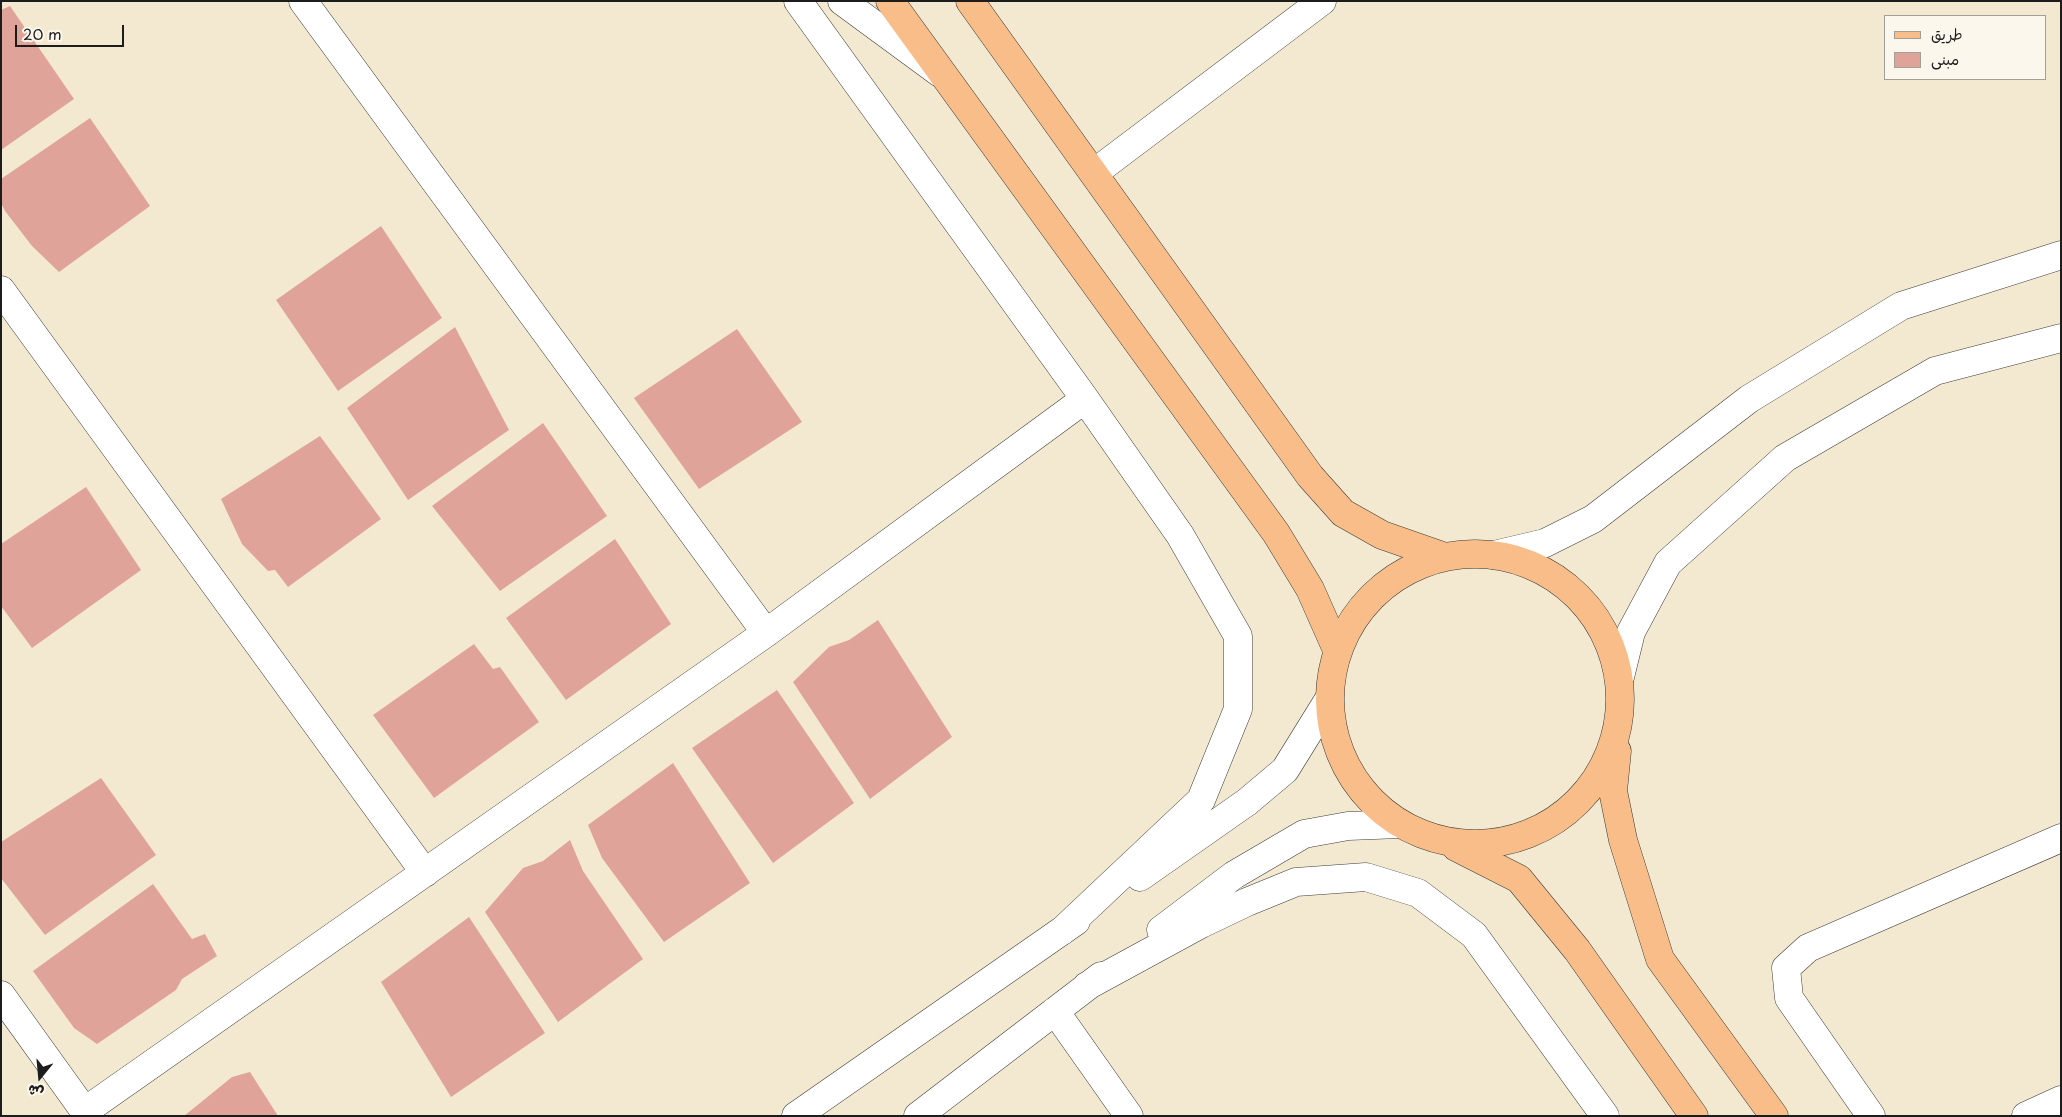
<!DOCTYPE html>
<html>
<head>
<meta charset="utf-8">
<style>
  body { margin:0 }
  #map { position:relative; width:2062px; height:1117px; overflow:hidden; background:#f3e9d1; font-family:"Playpen Sans","Playpen Sans Arabic",sans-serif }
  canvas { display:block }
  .frame { position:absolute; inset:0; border:2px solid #1c1c1c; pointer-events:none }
  .legend { position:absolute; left:1884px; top:15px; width:162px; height:65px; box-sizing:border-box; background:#fbf7ec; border:1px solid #a29f99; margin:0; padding:6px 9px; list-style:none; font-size:15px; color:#1c1c1c }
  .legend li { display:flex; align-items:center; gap:10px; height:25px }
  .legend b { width:25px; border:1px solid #a29f99 }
  .north { position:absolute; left:15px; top:1052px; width:50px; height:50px; -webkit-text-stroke:4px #fbf7ec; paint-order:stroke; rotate:197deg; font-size:14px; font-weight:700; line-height:20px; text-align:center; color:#1c1c1c }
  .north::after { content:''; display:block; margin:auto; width:18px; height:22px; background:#1c1c1c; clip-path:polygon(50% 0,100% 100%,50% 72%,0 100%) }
  .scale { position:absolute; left:15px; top:25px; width:109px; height:22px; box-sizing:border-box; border:2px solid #1c1c1c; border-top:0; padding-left:6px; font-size:15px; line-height:18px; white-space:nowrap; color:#1c1c1c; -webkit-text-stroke:4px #fbf7ec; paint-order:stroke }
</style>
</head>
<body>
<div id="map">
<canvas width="2062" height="1117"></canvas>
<div class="frame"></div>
<ul class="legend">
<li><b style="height:6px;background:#f8bd89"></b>طريق</li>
<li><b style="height:14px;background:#e0a39a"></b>مبنى</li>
</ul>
<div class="north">ش</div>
<div class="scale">20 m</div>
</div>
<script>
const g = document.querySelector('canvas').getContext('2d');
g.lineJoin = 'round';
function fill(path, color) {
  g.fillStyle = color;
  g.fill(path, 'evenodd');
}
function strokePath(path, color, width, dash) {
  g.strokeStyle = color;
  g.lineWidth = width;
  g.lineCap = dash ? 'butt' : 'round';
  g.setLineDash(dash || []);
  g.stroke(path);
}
fill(new Path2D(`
  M10 6 74 99 1 150V10Z
  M90 118 150 206 59 272 32 246 5 211 1 203V179Z
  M381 226 442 318 338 391 276 300Z
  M455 327 509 430 408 500 347 408Z
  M737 329 802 422 699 489 634 398Z
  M543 423 607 516 500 591 432 506Z
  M320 436 381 519 288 587 275 570 268 571 242 544 221 499Z
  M86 487 141 570 32 648 1 606V544Z
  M615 539 671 624 566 700 506 618Z
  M878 620 952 737 870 799 793 682 829 647 849 640Z
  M474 644 493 669 500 667 539 722 434 798 373 715Z
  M777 690 854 803 773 863 692 748Z
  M673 763 750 883 664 942 602 858 588 825Z
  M101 778 156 855 45 935 1 878V842Z
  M570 840 583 871 643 959 558 1022 485 912 523 868 543 861Z
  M153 884 192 939 205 934 217 956 182 979 176 990 97 1044 74 1028 33 971Z
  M469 917 545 1033 451 1097 381 982Z
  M250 1072 278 1116H184L232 1077Z`), '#e0a39a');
const minor = new Path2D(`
  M303 1 766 633
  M798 1 1085 399 1180 535 1238 636V709L1201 800 1062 931
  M842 1 940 73
  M1094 173 1322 1
  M1 290 425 873
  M1494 555 1545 543 1593 519 1749 399 1901 306 2061 255
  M1620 677 1631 632 1668 563 1785 458 1935 371 2061 338
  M1140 877 1247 802 1285 770 1329 699
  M1161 930 1234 875 1304 834 1348 826 1400 824
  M1087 986 1201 924 1247 902 1296 882 1366 877 1418 893 1474 935 1605 1116
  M1 995 88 1116
  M1055 1011 1129 1116
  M85 1111 766 633 1085 399
  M796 1116 1076 921
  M918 1116 1101 976
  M1871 1116 1789 998 1786 968 1808 948 2061 838
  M2026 1116 2061 1100`);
const major = new Path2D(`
  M890 1 1276 533 1310 589 1337 650
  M970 1 1310 476 1343 513 1382 535 1445 557
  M1330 699a145 145 0 1 1 290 0a145 145 0 1 1-290 0Z
  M1617 751 1613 791 1623 840 1660 959 1774 1116
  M1456 847 1519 879 1577 950 1694 1116`);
strokePath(minor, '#3c3b37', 29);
strokePath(major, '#3c3b37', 29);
strokePath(minor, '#fff', 28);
strokePath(major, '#f8bd89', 28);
</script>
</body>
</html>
